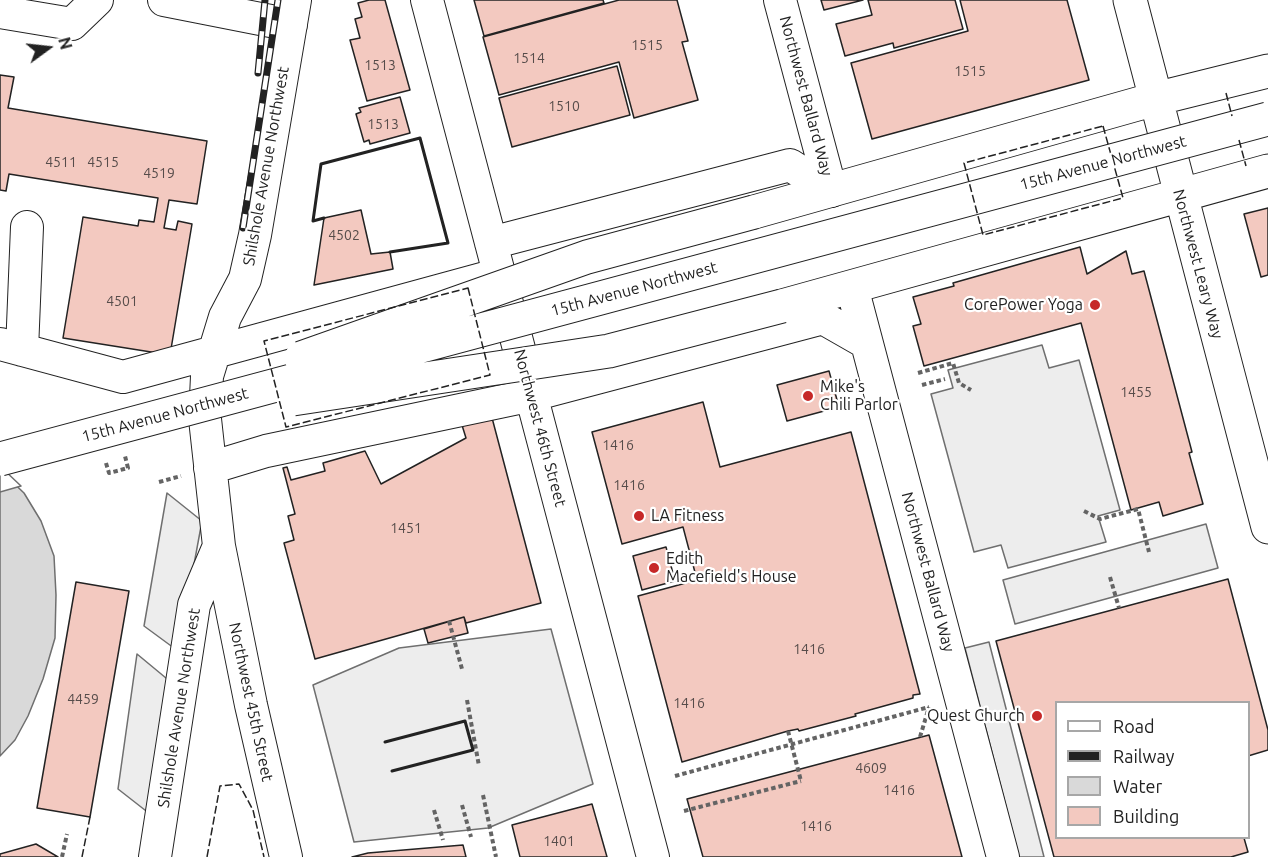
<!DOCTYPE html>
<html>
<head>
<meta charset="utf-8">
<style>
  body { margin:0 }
  #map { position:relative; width:1268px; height:857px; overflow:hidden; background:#fff; font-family:Ubuntu,sans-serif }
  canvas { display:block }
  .legend { position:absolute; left:1055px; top:701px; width:195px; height:138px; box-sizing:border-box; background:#fff; border:2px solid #a7a7a7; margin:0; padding:8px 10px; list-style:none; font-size:18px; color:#222 }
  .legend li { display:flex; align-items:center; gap:12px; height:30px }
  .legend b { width:30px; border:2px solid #a7a7a7 }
  .north { position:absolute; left:18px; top:18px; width:60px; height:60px; -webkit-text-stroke:4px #fff; paint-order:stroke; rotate:75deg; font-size:16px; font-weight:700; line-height:24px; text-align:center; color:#222 }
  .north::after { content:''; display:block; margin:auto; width:21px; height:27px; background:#222; clip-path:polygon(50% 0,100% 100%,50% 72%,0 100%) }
</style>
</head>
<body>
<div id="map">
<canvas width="1268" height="857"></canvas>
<ul class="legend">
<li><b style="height:8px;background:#fff"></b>Road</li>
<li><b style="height:8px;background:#222"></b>Railway</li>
<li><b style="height:16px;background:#d9d9d9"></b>Water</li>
<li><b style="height:16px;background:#f3c9c0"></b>Building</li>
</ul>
<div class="north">N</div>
</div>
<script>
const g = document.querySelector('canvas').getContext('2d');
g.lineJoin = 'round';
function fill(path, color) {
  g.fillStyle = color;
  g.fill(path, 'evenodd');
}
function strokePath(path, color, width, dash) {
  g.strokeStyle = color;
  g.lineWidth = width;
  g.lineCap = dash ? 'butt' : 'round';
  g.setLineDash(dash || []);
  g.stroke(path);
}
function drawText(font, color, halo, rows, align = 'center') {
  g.font = font + ' Ubuntu,sans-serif';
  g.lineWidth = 4.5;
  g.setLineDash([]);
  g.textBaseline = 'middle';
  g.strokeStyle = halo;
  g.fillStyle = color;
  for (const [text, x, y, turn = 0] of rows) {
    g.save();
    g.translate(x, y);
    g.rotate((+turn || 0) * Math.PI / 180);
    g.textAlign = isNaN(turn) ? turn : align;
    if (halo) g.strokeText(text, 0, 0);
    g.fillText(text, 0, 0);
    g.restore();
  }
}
const parking = new Path2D(`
  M1042 345 1049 368 1079 360 1120 510 1098 516 1106 542 1008 568 1001 545 974 552 931 394 953 388 948 370Z
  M167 493 202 521 178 651 144 626Z
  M1206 524 1218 568 1015 624 1003 580Z
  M551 629 593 784 488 828 354 842 313 685 399 648Z
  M989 642 1044 857H1019L965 648Z
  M137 654 172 683 150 814 118 789Z`);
fill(parking, '#ededed');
strokePath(parking, '#6f6f6f', 1.5);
const water = new Path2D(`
  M0 470 24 493 41 521 54 556 56 595 55 638 43 679 28 716 15 740 0 756Z`);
fill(water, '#d9d9d9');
strokePath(water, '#6f6f6f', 1.5);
const pier = new Path2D(`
  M0 467 2 468 21 486 0 492Z`);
fill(pier, '#fff');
strokePath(pier, '#6f6f6f', 1.5);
const building = new Path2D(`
  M369 0H385L410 90 367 101 350 40 360 38 355 19 362 17 358 3Z
  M474 0H603L604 3 484 36Z
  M619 0H677L688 41 682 42 698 100 634 118 619 62 499 95 483 37Z
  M821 0H863L824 10Z
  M868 0H955L963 29 894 48 893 43 845 56 836 24 872 15Z
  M960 0H1067L1089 80 872 139 851 63 968 31Z
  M617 66 630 115 512 147 499 98Z
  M0 75 14 77 8 108 207 141 197 204 169 200 164 228 176 230 178 221 192 224 170 355 63 338 83 217 138 226 139 220 154 222 158 198 9 174 6 191 0 190Z
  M400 97 410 133 370 144 369 140 364 142 356 114 361 112 359 108Z
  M1268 208V275L1261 277 1244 214Z
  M361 210 371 254 390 252 393 269 314 285 324 218Z
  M1080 247 1087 274 1126 251 1132 274 1144 271 1192 452 1189 453 1203 504 1163 516 1159 502 1131 510 1081 323 924 366 913 326 921 324 913 297 954 286 953 283Z
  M829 371 839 407 787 421 777 385Z
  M703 402 720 467 851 432 920 694 913 695V698L855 714 856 716 799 731 798 729 788 731 682 762 638 596 697 580 683 527 622 544 592 432Z
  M491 414 541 603 466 623 464 617 315 659 284 543 294 540 288 516 295 514 283 468 287 467 291 480 325 471 323 463 365 451 381 484 466 438 461 422Z
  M666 547 675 581 642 590 633 556Z
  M1228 579 1268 730V750L1248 756V702H1056V838H1244L1248 852 1231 857H1054L996 641Z
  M76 582 129 591 90 817 37 808Z
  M464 617 468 633 428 643 424 629Z
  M929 735 962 857H703L687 799Z
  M592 804 607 857H520L512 825Z
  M36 844 58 857H0V854Z
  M463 845 466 857H352L368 853Z`);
fill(building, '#f3c9c0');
strokePath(building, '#222', 1.5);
const minor = new Path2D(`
  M164 0 291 25
  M427 0 653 857
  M780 0 831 191
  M0 12 72 24 97 0
  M491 243 790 165 831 191
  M852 287 1003 857
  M0 344 123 377 493 276
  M22 350 27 227
  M210 468 266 451 532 395 823 318 865 342
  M155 857 194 605 219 546
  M286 857 251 705 219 546 205 419 207 376 225 317 245 279 255 235 295 0`);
const major = new Path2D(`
  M1130 0 1268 527
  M754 212 1155 99 1268 71
  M782 306 1268 171`);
strokePath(minor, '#222', 34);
strokePath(major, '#222', 35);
strokePath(new Path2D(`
  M918 373 953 363 959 383 971 390
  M922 385 945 379
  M106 463 109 473 128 468 125 456
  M159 482 181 476
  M1084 511 1100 519 1138 509 1149 552
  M1110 577 1119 608
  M449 621 462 669
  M467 700 479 766
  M920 737 929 707
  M675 776 929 707
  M483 795 496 857
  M462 805 471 837
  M434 810 443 840
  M684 811 801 781
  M62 857 67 834`), '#646464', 4, [4.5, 3]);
strokePath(minor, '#fff', 32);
strokePath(major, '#fff', 33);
const rail = new Path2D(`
  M258 73 265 0
  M243 228 278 0`);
strokePath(rail, '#222', 7);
strokePath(rail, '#fff', 4.5, [14]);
const majorBridge = new Path2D(`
  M301 358 587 257 754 212
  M293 399 609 351 782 306
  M0 459 1268 119`);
strokePath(majorBridge, '#222', 35, []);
strokePath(new Path2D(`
  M788 731 801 781`), '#646464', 4, [4.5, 3]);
strokePath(majorBridge, '#fff', 33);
strokePath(new Path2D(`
  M1226 93 1232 116
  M1103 126 1123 198 983 235 964 163Z
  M1239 140 1246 166
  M468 288 490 375 286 427 264 341Z
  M82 857 90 817
  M207 857 220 786 239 784 253 810 264 857`), '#222', 1.5, [8, 3]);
strokePath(new Path2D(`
  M324 218 313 221 321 164 420 138 448 243 390 252
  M385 742 465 721 473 750 392 771`), '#222', 3);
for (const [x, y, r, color] of [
  [1095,305,6,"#c62828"],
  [808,396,6,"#c62828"],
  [639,516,6,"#c62828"],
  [654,568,6,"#c62828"],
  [1037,716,6,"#c62828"]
]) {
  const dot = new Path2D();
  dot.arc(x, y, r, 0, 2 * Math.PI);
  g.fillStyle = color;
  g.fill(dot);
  strokePath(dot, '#fff', 2);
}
drawText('14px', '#564c4a', null, [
  ["1515",647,45],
  ["1514",529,58],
  ["1513",380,65],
  ["1515",970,71],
  ["1510",564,106],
  ["1513",383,124],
  ["4511",61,162],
  ["4515",103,162],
  ["4519",159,173],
  ["4502",344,235],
  ["4501",122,301],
  ["1455",1136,392],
  ["1416",618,445],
  ["1416",629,485],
  ["1451",406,528],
  ["1416",809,649],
  ["4459",83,699],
  ["1416",689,703],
  ["4609",871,768],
  ["1416",899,790],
  ["1416",816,826],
  ["1401",559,841]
]);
drawText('16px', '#222', '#fff', [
  ["Northwest Ballard Way",806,96,75],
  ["15th Avenue Northwest",1103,163,-15],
  ["Shilshole Avenue Northwest",266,166,-80],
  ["Northwest Leary Way",1198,264,75],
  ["15th Avenue Northwest",634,289,-15],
  ["15th Avenue Northwest",165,415,-15],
  ["Northwest 46th Street",540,428,75],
  ["Northwest Ballard Way",928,572,75],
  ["Northwest 45th Street",251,702,78],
  ["Shilshole Avenue Northwest",179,708,-81]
]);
drawText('16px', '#222', '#fff', [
  ["CorePower Yoga",1083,305,"right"],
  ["Mike's",820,387],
  ["Chili Parlor",820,405],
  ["LA Fitness",651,516],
  ["Edith",666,559],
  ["Macefield's House",666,577],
  ["Quest Church",1025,716,"right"]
], 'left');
</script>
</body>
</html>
